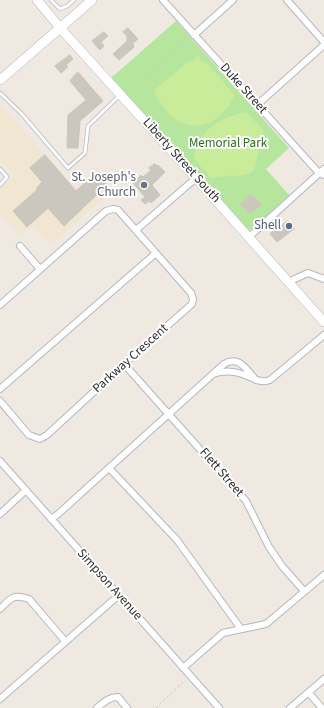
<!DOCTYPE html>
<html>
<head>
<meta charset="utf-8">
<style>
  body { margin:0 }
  canvas { display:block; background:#efe9e1 }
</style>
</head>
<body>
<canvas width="324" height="708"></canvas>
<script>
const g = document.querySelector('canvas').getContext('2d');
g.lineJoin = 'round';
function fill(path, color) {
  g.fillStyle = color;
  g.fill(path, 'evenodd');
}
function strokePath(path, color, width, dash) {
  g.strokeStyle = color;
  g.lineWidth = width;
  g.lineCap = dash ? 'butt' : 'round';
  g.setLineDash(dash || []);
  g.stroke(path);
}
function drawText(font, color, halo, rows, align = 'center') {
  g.font = font + ' "Source Sans 3",sans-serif';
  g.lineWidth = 4;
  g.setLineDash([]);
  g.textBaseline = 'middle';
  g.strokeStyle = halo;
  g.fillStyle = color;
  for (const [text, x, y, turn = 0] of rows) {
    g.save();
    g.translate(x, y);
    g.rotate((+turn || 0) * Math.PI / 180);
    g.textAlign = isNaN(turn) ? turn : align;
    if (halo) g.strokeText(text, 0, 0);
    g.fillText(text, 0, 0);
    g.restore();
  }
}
fill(new Path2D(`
  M0 105 75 188 97 168 110 183 103 189 108 195 50 245 33 225 20 235 0 214V188L14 175 0 159Z`), '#f0e6d1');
fill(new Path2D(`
  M176 21 289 148 266 169 290 196 252 229 248 230 246 229 111 78Z`), '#b6e59e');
fill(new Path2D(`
  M197 56H199L201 61 208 64 235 95C213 139 172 134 154 90L188 62 194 60Z
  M246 112 264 131 254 170C249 174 242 176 235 176V175L211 178 194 159C198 130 219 118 246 112Z`), '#c9ec9a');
const building = new Path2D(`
  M128 28 138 39 133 43 134 47 119 60 113 54 127 41V36L123 32Z
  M104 32 108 36 101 42 104 46 100 50 92 41Z
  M70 55 73 59 66 65 68 67 61 73 55 66Z
  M78 72 103 101 80 121 78 148H67L68 115 86 100 70 81Z
  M45 155 76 191 86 182 88 184 98 175 107 185 64 226 48 208 27 227 13 211 37 190 36 189 42 182 30 168Z
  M155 164 157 166 158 165 165 172 152 185 160 195 151 203 149 201 145 204 141 200 145 197 133 183 141 175 143 177 151 170 149 168Z
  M251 195 261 205 258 208 257 207 250 214 241 205Z
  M288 221 294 229 277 242 270 234Z`);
fill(building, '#cbc7bf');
strokePath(building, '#cbc5ba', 1);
const lane = new Path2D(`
  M51 0 60 9 67 6 74 0
  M0 93 21 113 68 168 85 153 88 126 119 96
  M0 169 7 177 0 185`);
const street = new Path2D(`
  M163 0 319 173 324 175
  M287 0 324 42
  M194 35 233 0
  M257 105 324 45
  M136 230 196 178
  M249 237 324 169
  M20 246 40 269
  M288 282 308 273 324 279
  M0 305 106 211 113 209 118 210 191 293 193 299 192 304 124 364 47 435 40 439 29 435 0 401
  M124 364 246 501 269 547 282 566 304 591
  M213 374C222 371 233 371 242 374 252 377 260 384 270 380L324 335
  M0 389 156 253
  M0 461 219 708
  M109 468 177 540 241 629
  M0 514 25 491
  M51 519 57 515 224 364C239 355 246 369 256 380
  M0 609C10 599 13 593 29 599L65 641
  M183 668 223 633 266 624 324 575
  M309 693 322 708
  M0 699 119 595
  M97 708C104 702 109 697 118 697L127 708
  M290 708 324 679`);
const secondary = new Path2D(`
  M37 0 61 29 196 178 324 322
  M0 80 92 0`);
strokePath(lane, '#b4b7c1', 4.5);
strokePath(street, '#b4b7c1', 8);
strokePath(secondary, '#b4b7c1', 10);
strokePath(new Path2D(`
  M149 74 176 50 188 34
  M156 708 183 682`), '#c9c9c9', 1, [3, 2]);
strokePath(lane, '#fff', 3);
strokePath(street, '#fff', 6);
strokePath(secondary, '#fff', 9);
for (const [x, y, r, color] of [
  [144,185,4,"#6b7280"],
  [289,226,4,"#5c6f8a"]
]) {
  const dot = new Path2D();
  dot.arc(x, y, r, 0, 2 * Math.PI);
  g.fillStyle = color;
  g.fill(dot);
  strokePath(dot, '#fff', 1.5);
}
drawText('13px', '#2e2e2e', '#fff', [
  ["Duke Street",243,89,48],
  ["Liberty Street South",181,161,48],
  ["Parkway Crescent",131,359,-42],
  ["Flett Street",221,473,49],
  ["Simpson Avenue",109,585,48]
]);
drawText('13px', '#2c6e1b', '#fff', [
  ["Memorial Park",228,144]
]);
drawText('13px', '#5b616d', '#fff', [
  ["St. Joseph's",136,178],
  ["Church",136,193]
], 'right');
drawText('13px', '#4e5e75', '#fff', [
  ["Shell",281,226]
], 'right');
</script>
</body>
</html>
